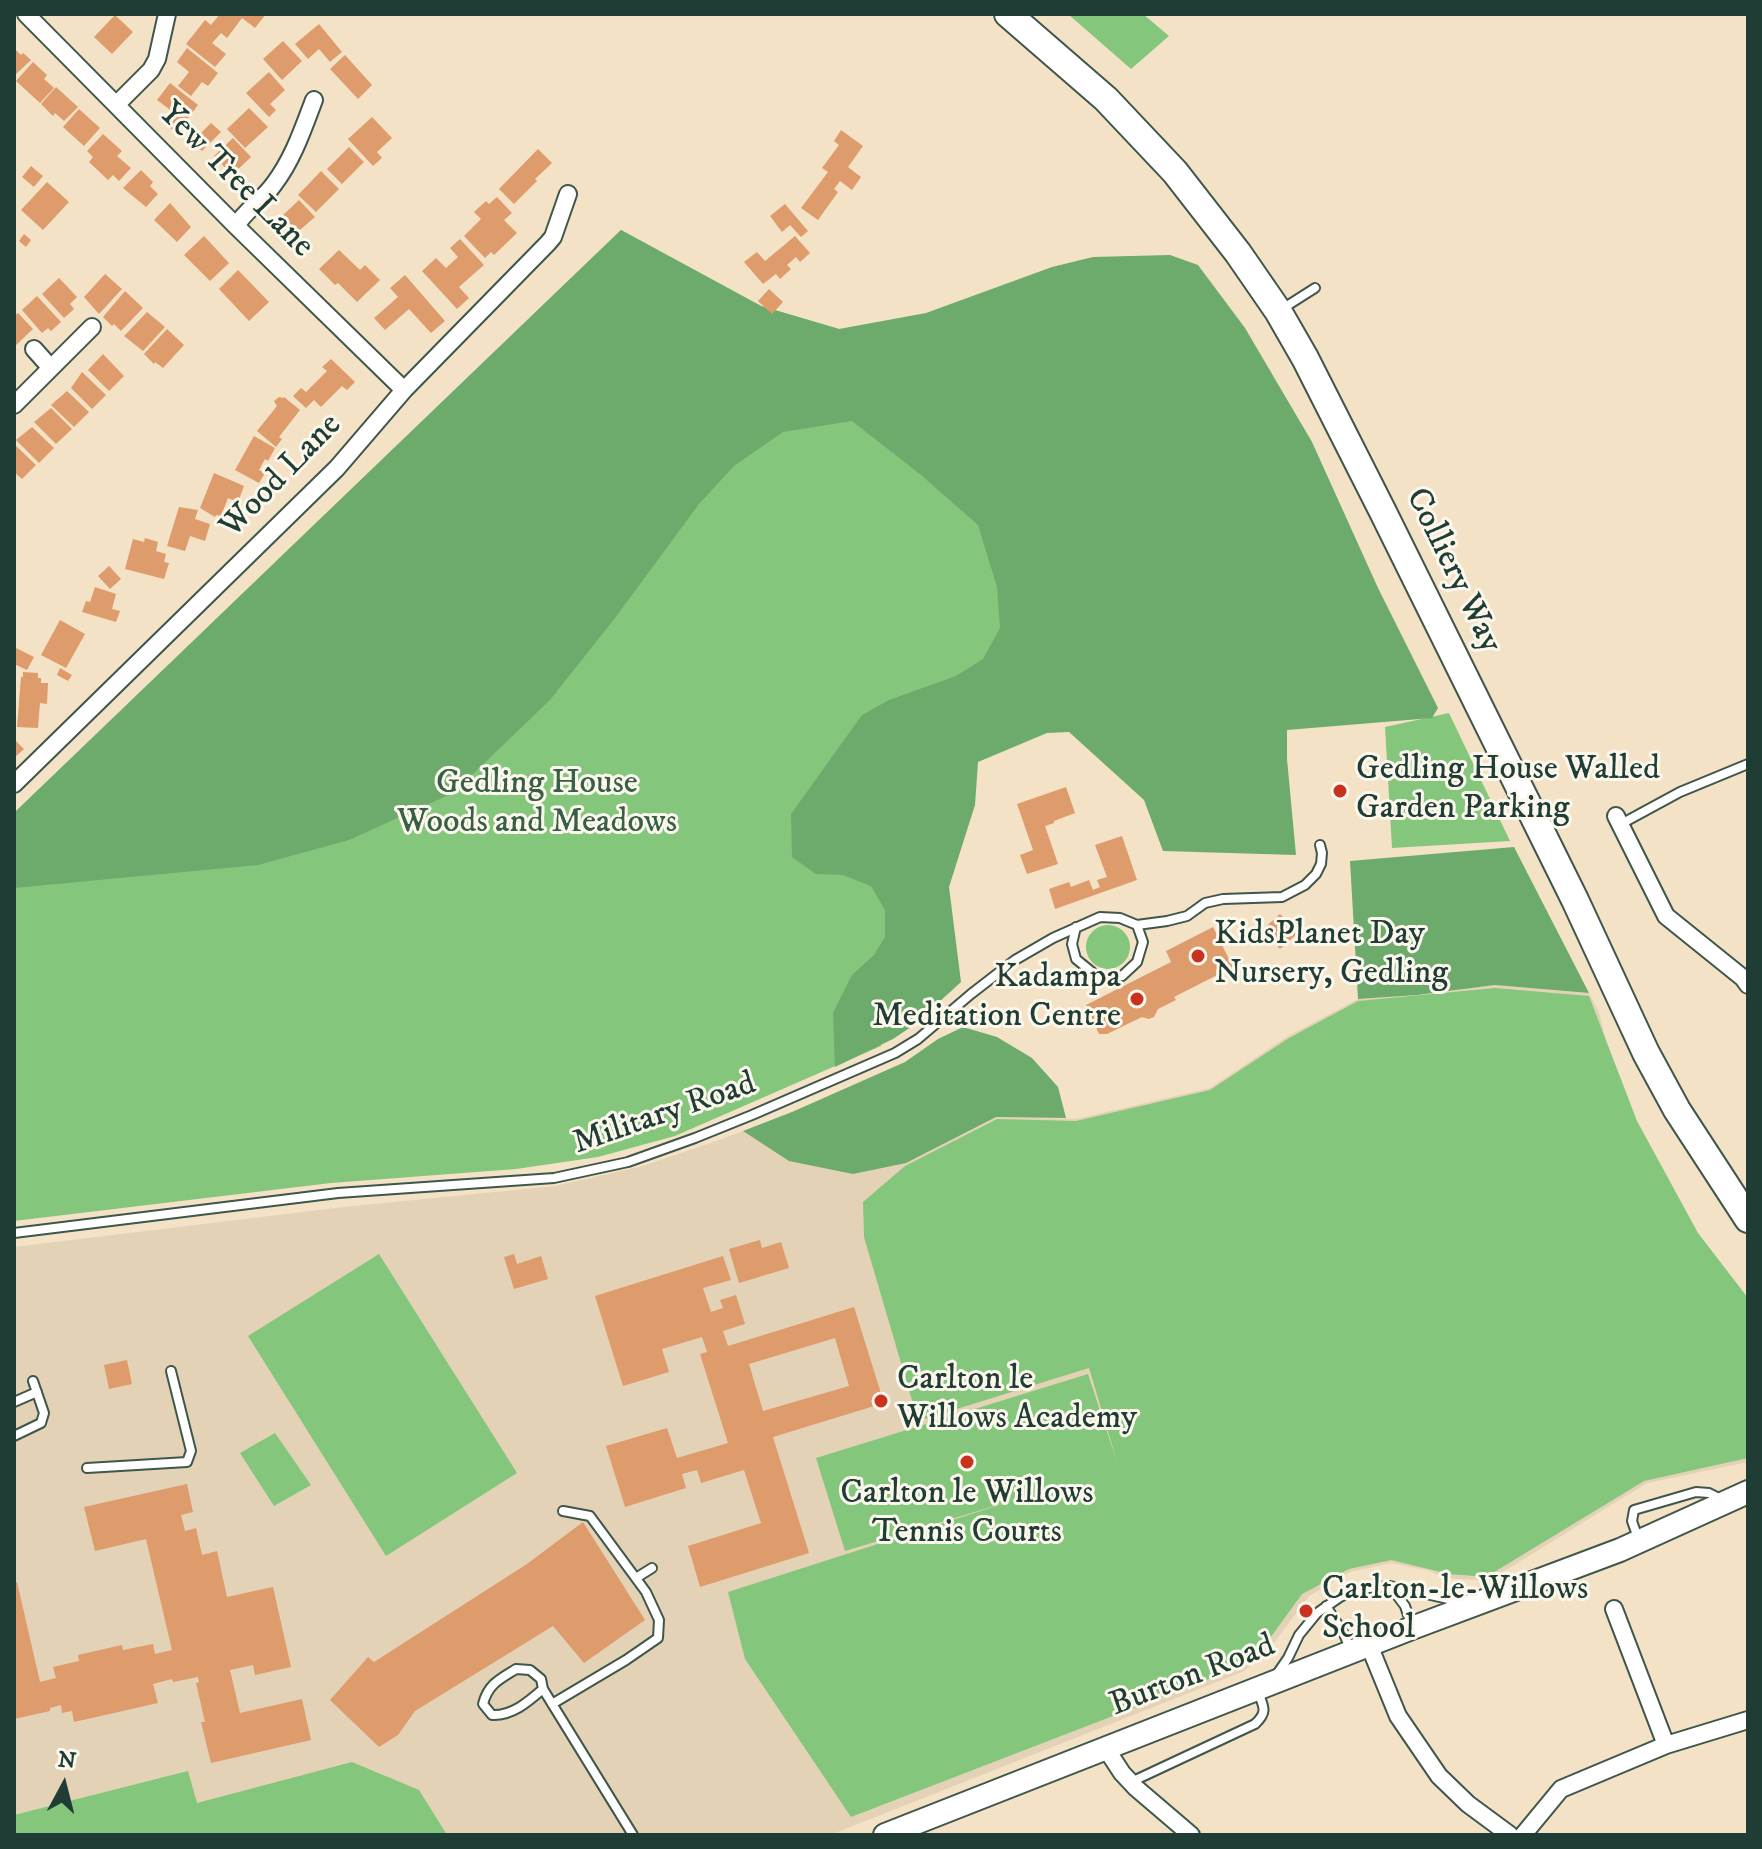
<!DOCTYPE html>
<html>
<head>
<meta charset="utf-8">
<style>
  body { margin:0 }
  #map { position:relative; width:1762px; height:1849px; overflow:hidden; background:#f3e2c6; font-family:"IM FELL DW Pica",serif }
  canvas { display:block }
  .frame { position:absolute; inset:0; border:16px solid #1f3d34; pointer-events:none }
  .north { position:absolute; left:24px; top:1745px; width:80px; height:80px; -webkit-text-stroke:6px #fbf7ec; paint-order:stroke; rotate:7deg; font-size:22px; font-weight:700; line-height:32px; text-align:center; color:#1f3d34 }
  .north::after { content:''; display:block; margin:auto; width:28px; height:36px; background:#1f3d34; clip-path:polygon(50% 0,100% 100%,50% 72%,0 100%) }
</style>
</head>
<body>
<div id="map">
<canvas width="1762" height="1849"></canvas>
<div class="frame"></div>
<div class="north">N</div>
</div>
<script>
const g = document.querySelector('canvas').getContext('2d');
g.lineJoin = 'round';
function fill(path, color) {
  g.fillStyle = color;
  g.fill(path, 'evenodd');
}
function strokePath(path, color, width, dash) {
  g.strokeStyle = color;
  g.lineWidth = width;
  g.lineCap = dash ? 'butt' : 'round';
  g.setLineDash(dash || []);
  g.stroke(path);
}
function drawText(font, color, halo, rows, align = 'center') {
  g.font = font + ' "IM FELL DW Pica",serif';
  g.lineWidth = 6;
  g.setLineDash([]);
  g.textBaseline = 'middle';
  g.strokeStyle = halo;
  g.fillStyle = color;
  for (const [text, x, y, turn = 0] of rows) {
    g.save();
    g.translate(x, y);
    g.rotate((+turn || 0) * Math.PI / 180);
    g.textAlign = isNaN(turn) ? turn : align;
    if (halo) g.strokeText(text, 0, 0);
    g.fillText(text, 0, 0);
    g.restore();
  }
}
fill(new Path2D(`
  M1495 985 1589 993 1599 1012 1638 1175 1748 1340V1462L1647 1483 1488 1581 1448 1578 1426 1570 1391 1563 1350 1572 1309 1596 1265 1655 1242 1672 830 1835H14V1247L344 1207 555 1186 643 1166 725 1138 792 1112 1076 1119 1210 1088 1288 1036 1358 999 1417 995Z`), '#e3d2b5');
fill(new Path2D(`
  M1068 14H1143L1169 36 1131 69Z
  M621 230 761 306 839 329 1045 585 894 795 881 1046 675 1136 598 1157 516 1169 331 1183 14 1221V813Z
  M1449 713 1510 841 1392 848 1385 727Z
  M1086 947a22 22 0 1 1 44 0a22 22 0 1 1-44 0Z
  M1495 988 1589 996 1637 1121 1698 1233 1748 1298V1458L1644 1481 1486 1577 1449 1574 1391 1560 1349 1569 1302 1594 1260 1652 1240 1667 851 1817 745 1659 728 1592 1018 1499 845 1551 816 1458 1088 1374 1118 1465 1089 1368 918 1421 864 1237 863 1202 905 1166 997 1119 1076 1121 1210 1090 1289 1038 1358 1001Z
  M379 1254 517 1473 386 1556 248 1336Z
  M275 1433 311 1485 274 1506 240 1453Z
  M352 1762 419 1790 447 1835H14V1815L188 1771 197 1803Z`), '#85c67d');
fill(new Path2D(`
  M621 230 761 306 839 329 926 313 1052 267 1093 257 1170 255 1198 265 1245 328 1312 442 1378 588 1438 708 1432 718 1287 730V759L1296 855 1163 851 1144 800 1069 732 1047 733 978 762 975 805 949 887 961 982 914 1025 893 1039 835 1067 833 1013 852 975 874 955 885 937V910L871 886 843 875 816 874 792 857 791 814 862 715 889 700 956 676 983 659 1000 628 997 587 978 525 921 475 852 421 783 432 734 466 699 504 615 618 550 700 453 793 349 840 258 865 14 888V813Z
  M1514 847 1589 993 1495 985 1417 995 1358 999 1350 861Z
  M963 1027 997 1037 1032 1058 1058 1087 1066 1118 996 1117 906 1163 853 1174 789 1161 743 1131 792 1112 905 1062 938 1039Z`), '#6cab6c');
fill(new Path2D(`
  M220 14H266L255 28 242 18 227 38 221 33 212 43 226 54 215 67 186 44 205 20 211 25Z
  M115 15 133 32 112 54 94 37Z
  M319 24 342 52 330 62 319 49 308 59 295 44Z
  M283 41 302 61 282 80 263 59Z
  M14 48 21 55 23 53 31 60 14 76Z
  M187 48 218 73 208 86 202 82 191 96 178 86 189 72 177 62Z
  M345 55 372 85 358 99 330 69Z
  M33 62 47 75 44 79 54 88 40 103 16 81Z
  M269 72 285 90 270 104 276 110 269 117 246 93Z
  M170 83 198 105 177 133 165 124 173 112 157 100Z
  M56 87 78 107 64 121 55 113 53 116 41 104Z
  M249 108 268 127 245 148 227 129Z
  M79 109 100 128 84 146 63 127Z
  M372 117 392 138 377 152 382 158 373 166 348 139Z
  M211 123 221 132 202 151 192 142Z
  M841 130 863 146 848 167 861 177 852 190 840 181 834 189 838 192 818 220 801 208 828 172 822 168 839 145 834 141Z
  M103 134 122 151 117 156 131 168 119 181 113 175 108 180 89 162 93 157 87 151Z
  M233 138 251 157 232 175 214 156Z
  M349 147 364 162 342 184 327 169Z
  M538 149 552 163 535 179 537 181 514 204 499 189Z
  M31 166 43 176 34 187 22 177Z
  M141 170 153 182 150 186 158 194 146 207 123 188Z
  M321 171 339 189 316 212 298 195Z
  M47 182 69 202 43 230 21 210Z
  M497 197 512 213 504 220 517 233 494 255 491 252 485 258 464 236 481 219 474 212 486 201 489 204Z
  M299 200 315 217 286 242 273 228 283 217 282 216Z
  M170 203 191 227 177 242 154 220Z
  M785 204 808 231 801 237 790 225 782 232 770 216Z
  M24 234 31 240 26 247 19 241Z
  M204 236 229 263 210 281 184 255Z
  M795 236 810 253 800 262 796 257 787 265 791 269 780 279 776 274 763 284 744 262 757 252 765 261Z
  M460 239 484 265 459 287 469 298 457 309 422 271 436 258 446 268 458 257 450 248Z
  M339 250 360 270 365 265 380 280 357 302 338 283 335 285 319 269Z
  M238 270 269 302 249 321 219 289Z
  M105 274 122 289 99 314 84 297Z
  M405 275 445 321 431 333 409 309 385 330 374 318 398 297 390 288Z
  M59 278 77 297 70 304 74 309 64 318 42 294Z
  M769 289 783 302 772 314 758 301Z
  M125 291 143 308 121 331 114 324 112 326 103 317Z
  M37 296 61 322 51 331 48 328 42 333 22 310Z
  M147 312 165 327 143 351 124 336Z
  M18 313 33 329 14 347V316Z
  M167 329 184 345 163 368 155 362 154 364 144 354Z
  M103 354 124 376 109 391 88 370Z
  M331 359 355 382 347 390 342 386 321 407 314 400 306 408 293 396 301 388 306 392 327 371 322 367Z
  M82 372 106 395 92 409 71 388Z
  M67 391 89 412 74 427 51 405Z
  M279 397 283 398 284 397 300 410 279 437 282 439 276 447 257 431 277 406 274 401Z
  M51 408 72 429 56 444 34 422Z
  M32 427 54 448 39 463 16 440Z
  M254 436 275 448 268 461 265 459 259 470 265 473 259 483 235 470Z
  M14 444 36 465 22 479 14 472Z
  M214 473 244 486 238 502 228 498 221 516 216 515 215 517 200 508Z
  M179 507 198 510 195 519 210 524 205 541 190 536 185 551 167 546Z
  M145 538 158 542 156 551 166 554 164 562 169 563 164 579 125 569 133 539 144 542Z
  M109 566 121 579 110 589 98 576Z
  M95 587 116 594 112 609 120 611 116 622 82 612 86 601 90 602Z
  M60 620 85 634 66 668 41 655Z
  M14 647 34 657 27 670 14 664Z
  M60 668 72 675 68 681 57 675Z
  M23 672 38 673V678H41V683H48L47 704 40 703 38 728 17 727 21 677H23Z
  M14 739 24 749 14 758Z
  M1066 787 1075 813 1054 821V823L1045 826 1058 864 1027 874 1020 855 1033 850 1017 804Z
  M1122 836 1137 880 1055 909 1049 889 1069 882 1071 887 1089 880 1093 890 1100 887 1097 880 1107 877 1095 845Z
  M1280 914 1298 933 1280 949 1262 930Z
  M1213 927 1233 967 1174 997 1176 1000 1158 1009 1154 1017 1149 1019 1142 1017 1107 1034H1099L1086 1005 1171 962 1166 951Z
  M760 1240 762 1248 781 1242 789 1268 739 1283 729 1249Z
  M514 1254 517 1264 541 1256 548 1279 514 1289 504 1257Z
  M723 1256 731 1280 703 1288 711 1312 723 1308 720 1300 736 1295 745 1324 723 1331 728 1346 854 1307 884 1403 773 1437 809 1553 700 1587 688 1546 761 1523 744 1470 701 1483 697 1470 682 1474 686 1488 625 1507 606 1446 667 1428 677 1458 728 1443 700 1354 707 1352 702 1337 662 1349 669 1372 623 1386 595 1296ZM835 1338 849 1386 763 1411 749 1364Z
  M127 1360 132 1384 109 1389 104 1365Z
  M187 1484 193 1512 181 1515 185 1531 196 1528 202 1555 217 1551 227 1597 273 1587 291 1667 255 1675 253 1665 230 1670 240 1713 302 1699 311 1740 211 1763 201 1722H205L196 1683 199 1682 198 1677 173 1682 172 1679 153 1684 158 1703 74 1722 72 1711 62 1713 61 1705 50 1708V1711L14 1719V1582H17L40 1682 56 1678 53 1667 79 1661 78 1655 122 1645 123 1650 153 1644 155 1654 172 1650 146 1539 95 1551 84 1507Z
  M583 1522 645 1620 584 1663 553 1626 415 1711 398 1735 379 1747 330 1700 368 1657 374 1662 527 1564Z`), '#de9b6b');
const lane = new Path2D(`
  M1282 309 1315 288
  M1621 824 1680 792 1748 764
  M1076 927 1072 944 1076 959 1098 977 1110 978 1122 976 1137 962 1143 942 1137 925
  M14 1233 338 1193 554 1178 628 1162 695 1138 752 1115 895 1053 918 1039 971 994 1015 960 1053 938 1100 917 1120 918 1137 925 1167 921 1187 916 1205 903 1223 899 1282 897 1305 885 1316 874 1321 864 1322 853 1320 845
  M14 1402 37 1392
  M14 1436 41 1423 44 1413 33 1381
  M87 1468 187 1462 191 1451 171 1371
  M1639 1541 1632 1521 1634 1510 1696 1492 1709 1493 1723 1500
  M636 1578 652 1568
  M1390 1586 1405 1606 1412 1627
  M1326 1606 1344 1634 1351 1651
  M516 1669 530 1670 541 1679 543 1689C528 1702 512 1716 492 1715L483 1704C488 1684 500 1679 516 1669Z
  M1277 1674 1288 1658 1299 1635 1317 1613 1340 1597 1358 1589 1390 1586 1462 1602
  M543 1689 633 1835
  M552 1704 626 1660 658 1638 659 1620 646 1592 590 1516 563 1511
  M1131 1782 1255 1724C1269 1711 1263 1706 1257 1690`);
const street = new Path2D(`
  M26 14 236 226 404 390
  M116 105 151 70 157 59 167 14
  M236 226C246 209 263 200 274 184 293 159 303 129 314 100
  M34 349 50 367
  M14 405 92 327
  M14 784 337 468 404 390 548 243 553 237 568 194
  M1616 816 1666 916 1743 978 1748 985
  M1614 1609 1666 1745
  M1369 1645 1398 1716 1439 1776 1468 1804 1510 1835
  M1105 1747 1122 1773 1136 1788 1191 1835
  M1523 1835 1561 1789 1666 1745 1748 1720`);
const secondary = new Path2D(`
  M885 1835 1412 1628 1620 1550 1748 1492`);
const primary = new Path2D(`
  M1008 14 1106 99 1175 172 1238 253 1278 311 1305 358 1383 512 1575 900 1646 1053 1677 1110 1748 1219`);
strokePath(lane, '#3f564a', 12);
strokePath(street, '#3f564a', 20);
strokePath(secondary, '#3f564a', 26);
strokePath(primary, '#3f564a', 30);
strokePath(lane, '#fff', 8);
strokePath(street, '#fff', 16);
strokePath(secondary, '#fff', 22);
strokePath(primary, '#fff', 26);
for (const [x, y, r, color] of [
  [1340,791,8,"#c8321e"],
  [1198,956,8,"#c8321e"],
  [1137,999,8,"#c8321e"],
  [881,1401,8,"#c8321e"],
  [967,1462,8,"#c8321e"],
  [1306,1611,8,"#c8321e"]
]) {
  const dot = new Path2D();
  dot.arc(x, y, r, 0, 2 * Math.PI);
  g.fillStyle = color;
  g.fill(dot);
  strokePath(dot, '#fbf7ec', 3);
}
drawText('34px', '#1f3d34', '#fbf7ec', [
  ["Yew Tree Lane",235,181,45],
  ["Wood Lane",282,477,-46],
  ["Colliery Way",1452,571,64],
  ["Military Road",665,1115,-19],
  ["Burton Road",1193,1677,-21]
]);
drawText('34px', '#1f3d34', '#fbf7ec', [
  ["Gedling House Walled",1356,771],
  ["Garden Parking",1356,810],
  ["KidsPlanet Day",1214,936],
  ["Nursery, Gedling",1214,975],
  ["Kadampa",1121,979,"right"],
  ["Meditation Centre",1121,1018,"right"],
  ["Carlton le",897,1381],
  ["Willows Academy",897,1420],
  ["Carlton le Willows",967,1495,"center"],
  ["Tennis Courts",967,1534,"center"],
  ["Carlton-le-Willows",1322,1591],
  ["School",1322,1630]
], 'left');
drawText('34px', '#385f46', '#fbf7ec', [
  ["Gedling House",537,785],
  ["Woods and Meadows",537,824]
]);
</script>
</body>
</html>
